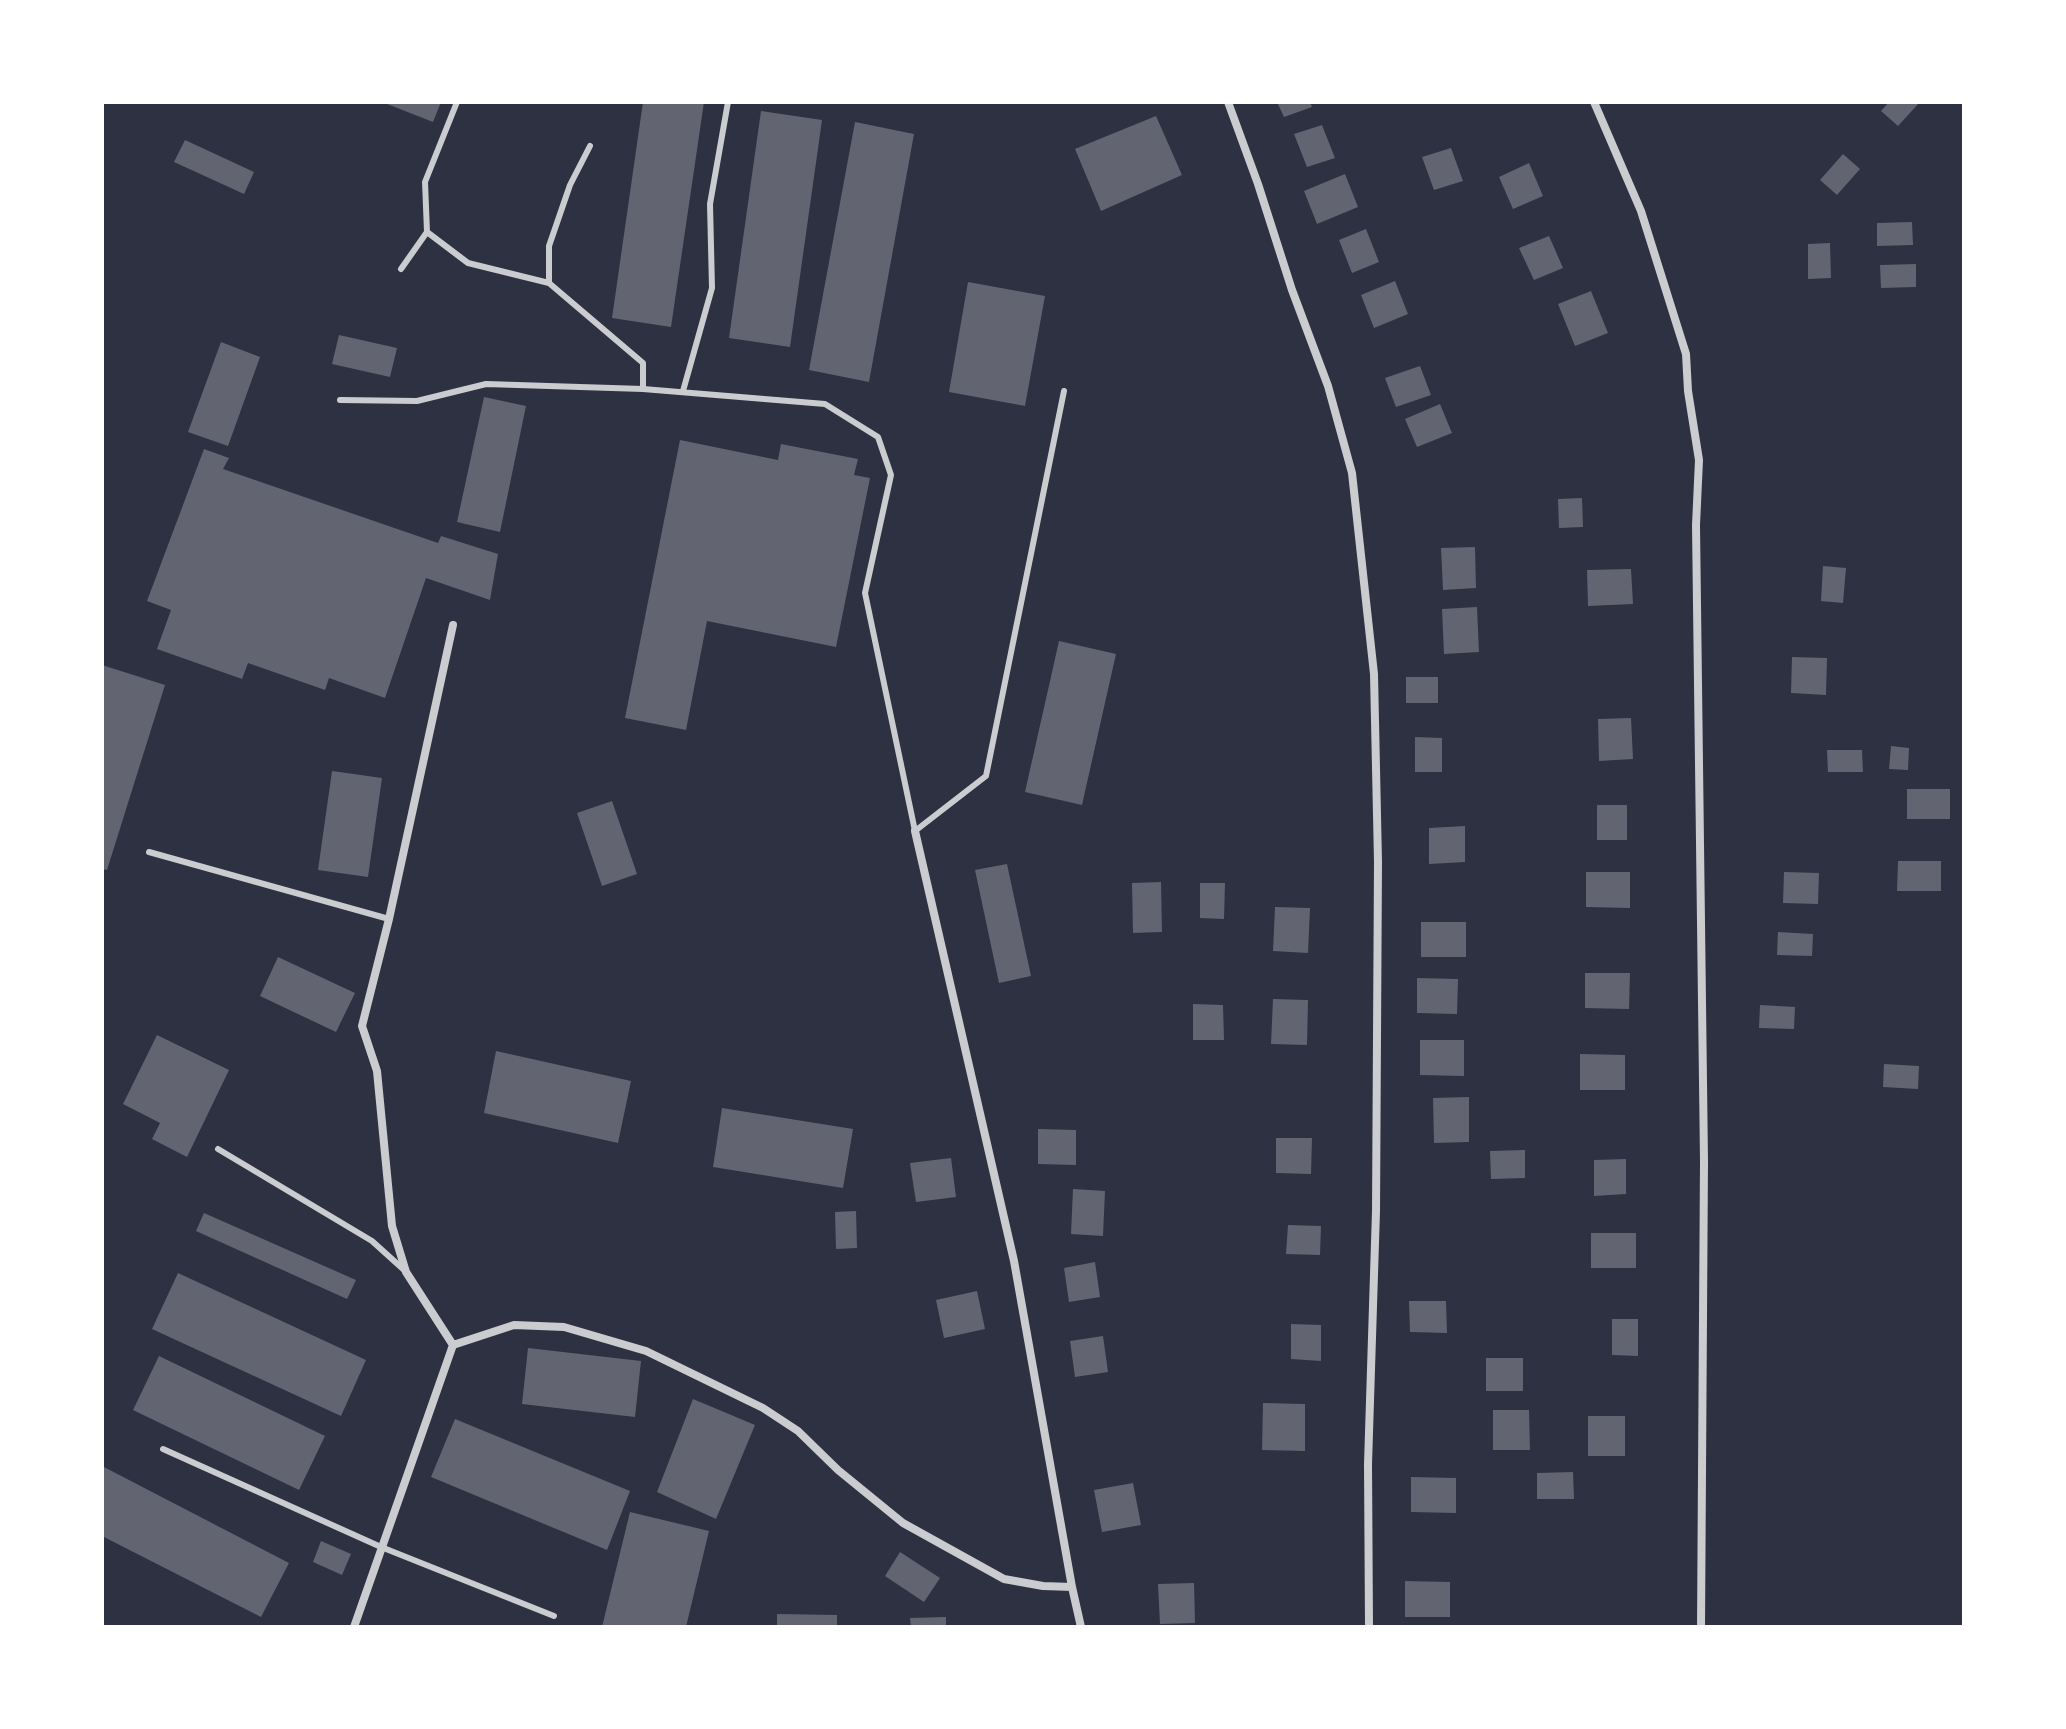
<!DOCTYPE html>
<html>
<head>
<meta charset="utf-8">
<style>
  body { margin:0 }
  #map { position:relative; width:2066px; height:1729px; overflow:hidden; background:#2d3142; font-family:Roboto,sans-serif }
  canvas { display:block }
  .frame { position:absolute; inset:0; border:104px solid #fff; pointer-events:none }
</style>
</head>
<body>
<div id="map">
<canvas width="2066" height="1729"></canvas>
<div class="frame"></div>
</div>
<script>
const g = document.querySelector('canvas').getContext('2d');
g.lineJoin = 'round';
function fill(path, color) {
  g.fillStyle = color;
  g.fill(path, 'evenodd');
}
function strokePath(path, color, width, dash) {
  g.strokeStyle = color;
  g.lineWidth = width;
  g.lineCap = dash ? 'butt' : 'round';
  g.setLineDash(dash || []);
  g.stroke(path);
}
fill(new Path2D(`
  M382 102H441L433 122Z
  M643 102H704L671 327 612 318Z
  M1277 102H1310L1312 107 1284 117Z
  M1889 102H1920L1898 126 1881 111Z
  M761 111 822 120 790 347 729 338Z
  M1156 116 1182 175 1101 211 1075 149Z
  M855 122 914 134 869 382 809 370Z
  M1322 125 1335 158 1307 167 1294 134Z
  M185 140 254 172 244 194 174 162Z
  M1451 148 1463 181 1434 190 1422 157Z
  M1843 154 1860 169 1837 195 1820 180Z
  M1529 163 1543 196 1513 209 1499 177Z
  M1345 174 1358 207 1317 224 1304 191Z
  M1912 222 1913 245 1877 246V223Z
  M1366 229 1379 262 1352 273 1339 240Z
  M1549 236 1563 268 1534 280 1519 248Z
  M1830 243 1831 278 1808 279V244Z
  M1916 264V287L1881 288 1880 265Z
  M1395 281 1408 314 1374 328 1361 295Z
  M968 282 1045 296 1025 406 949 392Z
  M1591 291 1608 333 1575 346 1558 304Z
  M339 335 397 348 390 377 332 364Z
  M221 342 260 357 228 446 188 432Z
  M1420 366 1431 395 1396 407 1385 378Z
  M484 397 526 406 500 532 457 522Z
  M1440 404 1452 433 1417 447 1405 419Z
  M680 440 778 460 781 444 858 459 854 475 870 478 836 647 707 621 686 730 625 718Z
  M204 449 229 458 223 469 438 543 441 536 498 554 490 600 426 578 385 698 329 678 325 690 248 663 242 679 157 649 171 610 147 601Z
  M1582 498 1583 527 1559 528 1558 499Z
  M1475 547 1476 588 1443 590 1441 548Z
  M1823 566 1846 568 1843 603 1821 601Z
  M1631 569 1633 604 1588 606 1587 570Z
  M1477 607 1479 652 1444 654 1442 609Z
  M1059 641 1116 654 1082 805 1025 792Z
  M1792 657 1827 658 1826 695 1791 693Z
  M102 665 165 685 107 870 102 869Z
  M1406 677H1438V703H1406Z
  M1631 718 1633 759 1599 761 1598 719Z
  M1415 737 1442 738V772H1415Z
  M1891 746 1909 748 1908 770 1889 769Z
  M1827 750H1862L1863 772H1828Z
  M332 771 382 778 368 877 318 870Z
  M1907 789H1950V819H1907Z
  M612 801 637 874 602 886 577 813Z
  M1597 805H1627V840H1597Z
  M1465 826V862L1429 864V828Z
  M1898 861H1941V891H1897Z
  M1007 864 1031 976 999 983 975 870Z
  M1586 872H1630V908L1586 907Z
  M1784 872 1819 873 1818 904 1783 903Z
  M1161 882 1162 932 1133 933 1132 883Z
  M1200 883H1225L1224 919 1200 918Z
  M1275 907 1310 908 1308 953 1273 951Z
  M1421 922H1466V957H1421Z
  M1778 932 1813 934 1812 956 1777 955Z
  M278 957 355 993 336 1032 260 996Z
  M1585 973H1630L1629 1009 1585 1008Z
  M1417 978 1458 979 1457 1014 1417 1013Z
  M1273 999 1308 1000 1307 1045 1271 1044Z
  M1193 1004 1223 1005 1224 1040H1193Z
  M1760 1005 1795 1007 1794 1029 1759 1028Z
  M157 1035 229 1070 187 1157 152 1139 160 1123 123 1104Z
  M1420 1040H1464V1076L1420 1075Z
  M496 1051 631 1081 618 1143 484 1113Z
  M1580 1054 1625 1055V1090H1580Z
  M1884 1064 1919 1066 1918 1089 1883 1087Z
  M1469 1097V1142L1434 1143 1433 1098Z
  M722 1108 853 1129 843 1188 713 1167Z
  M1038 1129 1076 1130V1165L1038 1164Z
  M1276 1138H1312L1311 1174 1276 1173Z
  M1525 1150V1178L1491 1179 1490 1151Z
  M951 1158 956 1197 916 1202 910 1163Z
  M1626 1159V1194L1594 1196V1160Z
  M1073 1189 1105 1191 1103 1236 1071 1234Z
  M856 1211 857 1248 836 1249 835 1212Z
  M204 1213 356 1280 347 1299 196 1231Z
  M1288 1225 1321 1226 1320 1255 1286 1254Z
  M1591 1233H1636V1268H1591Z
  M1095 1262 1100 1297 1069 1302 1064 1268Z
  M178 1273 366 1360 341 1416 152 1329Z
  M977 1291 985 1329 944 1338 936 1300Z
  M1409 1301H1446L1447 1333 1410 1332Z
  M1612 1319H1638V1356L1612 1355Z
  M1291 1324 1321 1325V1361L1291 1359Z
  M1103 1336 1108 1372 1075 1377 1070 1341Z
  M528 1348 641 1361 635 1417 522 1404Z
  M159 1356 325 1436 299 1490 133 1410Z
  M1486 1358H1523V1391H1486Z
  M693 1399 755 1425 716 1519 657 1492Z
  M1263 1403 1305 1404V1451L1262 1450Z
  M1493 1410H1529L1530 1450H1493Z
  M1588 1416H1625V1456H1588Z
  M455 1419 630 1491 607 1550 431 1477Z
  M102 1466 289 1563 261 1617 102 1536Z
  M1573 1472 1574 1499H1537V1473Z
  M1411 1477 1456 1478V1513L1411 1512Z
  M1133 1483 1141 1525 1102 1532 1094 1490Z
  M630 1512 709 1531 686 1627H602Z
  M321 1541 351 1554 342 1575 313 1562Z
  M900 1552 940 1578 924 1602 885 1576Z
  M1405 1581 1450 1582V1617H1405Z
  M1194 1583 1195 1623 1160 1624 1158 1584Z
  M777 1614 837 1615V1627H777Z
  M946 1617V1627H911L910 1618Z`), '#626471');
strokePath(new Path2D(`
  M457 102 425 182 427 232 468 263 549 283 643 363V389L825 404 878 437 891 475 865 593 915 831 986 776 1064 391
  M401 269 427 232
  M549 283V246L570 185 590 146
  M683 391 712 288 710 204 728 102
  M340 400 417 401 486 384 643 389
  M149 852 389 919
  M218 1149 372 1241 403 1269
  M163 1449 381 1547 554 1616`), '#caccd0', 6);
strokePath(new Path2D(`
  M1228 102 1258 184 1292 290 1328 386 1352 473 1374 674 1378 862 1376 1211 1368 1464 1369 1627
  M1594 102 1641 211 1686 354 1688 391 1699 460 1696 525 1704 1161 1701 1627
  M915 831 1014 1261 1072 1587 1081 1627
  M453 1345 514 1325 564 1327 646 1351 763 1408 798 1431 838 1470 903 1523 1004 1579 1043 1586 1072 1587
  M354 1627 453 1345 406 1272 392 1226 377 1071 362 1026 389 919 453 625`), '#caccd0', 8);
</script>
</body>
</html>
